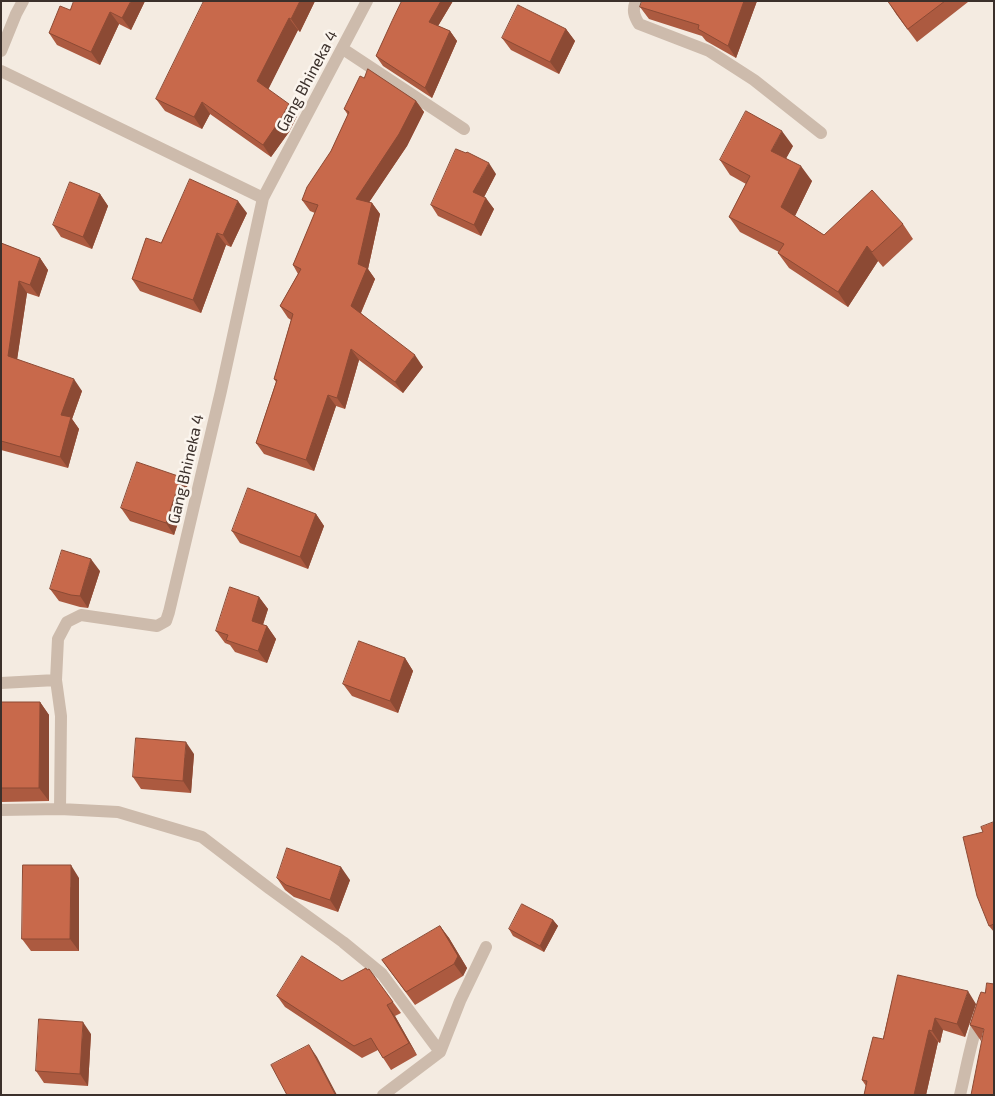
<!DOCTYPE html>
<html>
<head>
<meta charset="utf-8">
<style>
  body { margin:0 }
  #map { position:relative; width:995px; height:1096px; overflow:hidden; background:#f4ebe1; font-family:"Exo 2",sans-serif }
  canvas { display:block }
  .frame { position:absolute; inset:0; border:2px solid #3b302b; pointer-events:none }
</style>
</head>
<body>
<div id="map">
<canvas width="995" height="1096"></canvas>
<div class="frame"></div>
</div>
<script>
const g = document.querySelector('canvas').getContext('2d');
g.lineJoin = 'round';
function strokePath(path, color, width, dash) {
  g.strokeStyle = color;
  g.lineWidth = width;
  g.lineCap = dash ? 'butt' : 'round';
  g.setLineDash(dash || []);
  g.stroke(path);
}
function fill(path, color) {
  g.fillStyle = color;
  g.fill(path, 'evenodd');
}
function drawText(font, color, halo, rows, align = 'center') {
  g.font = font + ' "Exo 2",sans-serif';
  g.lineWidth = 5;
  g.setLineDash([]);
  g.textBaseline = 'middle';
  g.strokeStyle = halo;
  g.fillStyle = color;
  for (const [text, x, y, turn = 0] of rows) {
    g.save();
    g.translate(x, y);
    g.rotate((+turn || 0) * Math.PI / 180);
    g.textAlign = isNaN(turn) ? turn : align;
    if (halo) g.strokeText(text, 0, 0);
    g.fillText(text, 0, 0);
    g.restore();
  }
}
strokePath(new Path2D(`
  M636 1C632 10 634 16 639 24L709 51 754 80 821 133
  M343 49 464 129
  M1 71 263 198
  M1 683 56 680
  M60 809 61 716 56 680 58 639 67 622 81 615 157 626 166 621 169 612 221 391 263 198 367 1
  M1 810 60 809 118 812 202 837 270 889 343 942 382 974 440 1052
  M383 1095 440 1052 460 1001 486 947
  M960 1095C966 1071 977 1005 994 990`), '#cdbbac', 12);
strokePath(new Path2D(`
  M1 51 16 14 23 1`), '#cdbbac', 12);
fill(new Path2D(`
  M145 1 131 30 119 24 100 65 57 45 49 33 70 10Z
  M201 1H315L300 32 298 30 268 89 297 116 289 132 271 157 210 114 202 129 165 111 156 99 204 3Z
  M402 1H453L438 26 450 31 457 41 432 98 383 66 376 56Z
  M757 1 736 58 706 41 702 36 649 19 640 7Z
  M888 1H968V2L917 42 896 14Z
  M566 29 575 41 559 74 511 50 502 38Z
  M416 101 424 112 407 146 369 202 372 203 380 214 368 269 375 279 361 313 423 367 403 393 359 360 345 409 336 406 314 471 264 454 256 443 276 382 274 379 291 320 288 318 280 306 298 274 293 265 315 213 310 211 302 200 331 151 348 115 344 109Z
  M793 146 786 158 812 181 795 216 824 235 903 224 913 239 883 267 878 261 848 307 789 268 778 253 779 252 740 232 729 217 746 184 730 175 720 160Z
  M496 174 484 197 494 209 481 236 438 216 431 205Z
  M100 194 108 206 92 249 61 237 53 225Z
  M247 213 231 247 226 245 201 313 140 291 132 279 161 243Z
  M1 243 40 258 48 270 39 297 27 293 17 359 82 391 72 419 79 429 68 468 1 450Z
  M189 489 174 535 130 521 121 508Z
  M316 514 324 526 308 569 240 543 232 531Z
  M100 571 88 608 80 607 59 601 50 589Z
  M259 597 268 609 263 625 267 626 276 639 267 663 235 652 230 645 225 643 216 631Z
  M405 658 413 671 398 713 352 696 343 684Z
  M1 702H40L49 715V801L1 802Z
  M194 754 191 793 141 789 133 777Z
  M994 822V932L989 926 983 832Z
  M79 878V951H31L22 939Z
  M277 878 350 880 338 912 294 897 285 890Z
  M553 920 558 926 544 952 513 936 509 929Z
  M440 926 449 938 467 968 463 976 415 1005 382 960Z
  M367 970 393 1002 401 1013 395 1016 417 1055 391 1070 378 1050 362 1058 285 1007 277 996 342 981Z
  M898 975 976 1004 965 1037 943 1030 940 1043 938 1042 926 1095H864L866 1086 862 1080 883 1039Z
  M994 984 981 1041 970 1025 985 993Z
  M91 1034 88 1086 44 1083 36 1071Z`), '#ac5a40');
fill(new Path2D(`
  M131 1H145L131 30 122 18Z
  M300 1H315L300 32 291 19Z
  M441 1H453L435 31 429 22Z
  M744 1H757L736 58 728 46Z
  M110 12 119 24 100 65 91 52Z
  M289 18 298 30 266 94 257 81Z
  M566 29 575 41 559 74 550 62Z
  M450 31 457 41 432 98 425 88Z
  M416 101 424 112 407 146 364 210 356 199Z
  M202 102 210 114 202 129 194 117Z
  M289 104 297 116 289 132 271 157 263 145Z
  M782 131 793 146 782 166 771 151Z
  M489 163 496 174 481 203 473 192Z
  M801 166 812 181 792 222 781 207Z
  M100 194 108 206 92 249 83 237Z
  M486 198 494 209 481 236 474 225Z
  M238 201 247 213 231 247 223 235Z
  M372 203 380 214 368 269 375 279 359 317 351 306 358 264Z
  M217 233 226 245 201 313 193 300Z
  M867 246 878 261 848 307 838 292Z
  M40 258 48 270 39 297 30 285Z
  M19 281 27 293 16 367 8 356Z
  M351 349 359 360 345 409 337 398Z
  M415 355 423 367 403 393 395 382Z
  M74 379 82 391 72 419 79 429 68 468 60 457 61 415Z
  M328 395 336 406 314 471 306 460Z
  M181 477 189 489 174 535 166 523Z
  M316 514 324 526 308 569 300 557Z
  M91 559 100 571 88 608 80 596Z
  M259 597 268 609 260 633 252 621Z
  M267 626 276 639 267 663 258 651Z
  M405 658 413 671 398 713 390 701Z
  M40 702 49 715V801L39 788Z
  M186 742 194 754 191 793 183 781Z
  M71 865 79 878V951L70 939Z
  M341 867 350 880 338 912 330 900Z
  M553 920 558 926 544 952 540 946Z
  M440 926 449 938 467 968 463 976 454 964Z
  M968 991 976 1004 965 1037 957 1024Z
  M387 1005 395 1016 417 1055 409 1043Z
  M935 1018 943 1030 940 1043 932 1031Z
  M83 1022 91 1034 88 1086 80 1074Z
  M929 1030 938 1042 926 1095H914Z
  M309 1045 317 1057 337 1095 335 1094Z`), '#8c4a34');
const building = new Path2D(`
  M74 1H131L122 18 110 12 91 52 49 33 60 6 70 10Z
  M204 1H300L291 19 289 18 257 81 289 104 280 120 263 145 202 102 194 117 156 99Z
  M402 1H441L429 22 450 31 425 88 376 56 392 21Z
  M642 1H744L728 46 698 29 699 25 640 7Z
  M888 1H945L908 29Z
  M518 5 566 29 550 62 502 38Z
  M368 69 416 101 399 134 356 199 372 203 358 264 367 268 351 306 415 355 395 382 351 349 337 398 328 395 306 460 256 443 277 380 274 379 293 314 280 306 301 269 293 265 318 205 302 200 307 187 331 151 349 112 344 109 360 76 364 78Z
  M746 111 782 131 771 151 801 166 781 207 824 235 872 190 903 224 872 252 867 246 838 292 778 253 784 244 729 217 750 176 720 160Z
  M456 149 466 153 467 152 489 163 473 192 486 198 474 225 431 205Z
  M190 179 238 201 223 235 217 233 193 300 132 279 146 238 161 243Z
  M70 182 100 194 83 237 53 225Z
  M1 243 40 258 30 285 19 281 8 356 74 379 61 415 71 417 60 457 1 441Z
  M137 462 181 477 166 523 121 508Z
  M248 488 316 514 300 557 232 531Z
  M62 550 91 559 80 596 71 595 50 589Z
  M230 587 259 597 252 621 267 626 258 651 226 640 228 635 216 631Z
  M359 641 405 658 390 701 343 684Z
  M1 702H40L39 788H1Z
  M136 738 186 742 183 781 133 777Z
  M994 822V924L989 926 977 896 963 837 983 832 981 827Z
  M287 848 341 867 330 900 286 885 277 878Z
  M23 865H71L70 939H22Z
  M522 904 553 920 540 946 509 929Z
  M440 926 458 956 454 964 406 992 382 960Z
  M302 956 342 981 366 968 367 970 369 969 393 1002 387 1005 409 1043 383 1058 371 1038 354 1046 277 996Z
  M898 975 968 991 957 1024 935 1018 932 1031 929 1030 914 1095H864L867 1081 862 1080 873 1037 883 1039Z
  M987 983 994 984V1095H971L984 1029 970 1025 979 997 981 992 985 993Z
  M39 1019 83 1022 80 1074 36 1071Z
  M309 1045 335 1094 334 1095H287L271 1065Z`);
fill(building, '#c8694b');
strokePath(building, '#8c4a34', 1);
drawText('16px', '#3b302b', '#fbf5ee', [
  ["Gang Bhineka 4",307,81,-62],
  ["Gang Bhineka 4",186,469,-77]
]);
</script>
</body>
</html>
